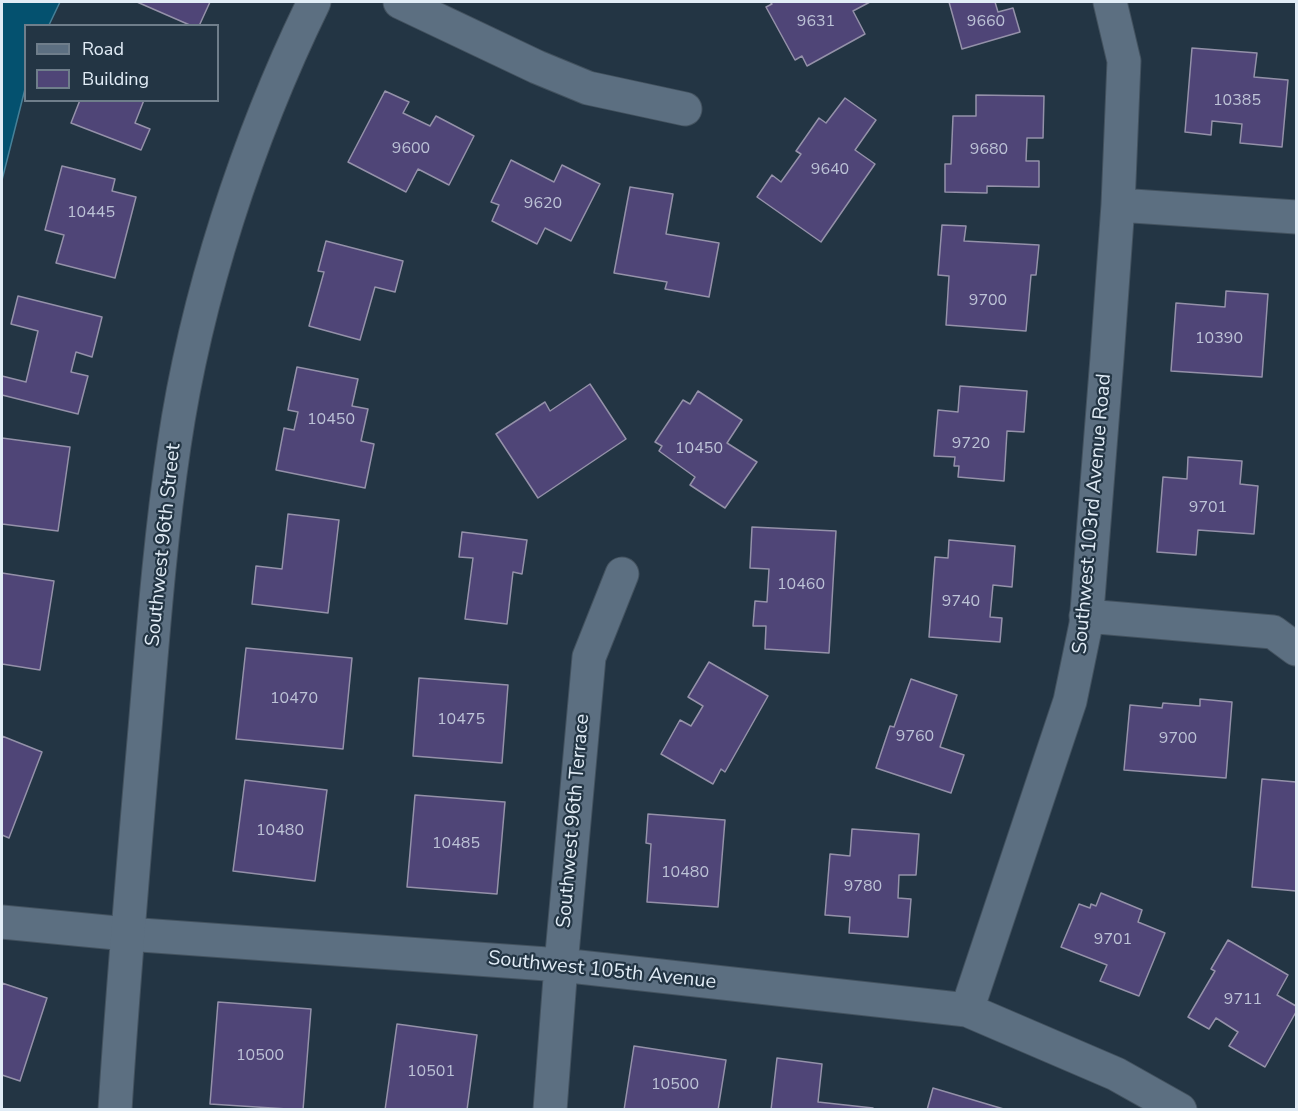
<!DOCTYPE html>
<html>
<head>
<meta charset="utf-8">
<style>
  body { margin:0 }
  #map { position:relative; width:1298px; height:1111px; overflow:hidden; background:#233544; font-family:"Nunito Sans",sans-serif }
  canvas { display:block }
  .frame { position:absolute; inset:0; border:3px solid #e1ecf6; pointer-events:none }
  .legend { position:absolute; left:24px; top:24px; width:195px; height:78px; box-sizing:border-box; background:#233544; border:2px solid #6f7e8b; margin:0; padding:8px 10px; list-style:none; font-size:18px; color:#e1ecf6 }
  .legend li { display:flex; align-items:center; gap:12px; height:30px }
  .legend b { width:30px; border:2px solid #6f7e8b }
</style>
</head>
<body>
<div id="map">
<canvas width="1298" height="1111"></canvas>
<div class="frame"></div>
<ul class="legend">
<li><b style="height:8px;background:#5c6f81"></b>Road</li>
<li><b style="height:16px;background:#4f4577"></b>Building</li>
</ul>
</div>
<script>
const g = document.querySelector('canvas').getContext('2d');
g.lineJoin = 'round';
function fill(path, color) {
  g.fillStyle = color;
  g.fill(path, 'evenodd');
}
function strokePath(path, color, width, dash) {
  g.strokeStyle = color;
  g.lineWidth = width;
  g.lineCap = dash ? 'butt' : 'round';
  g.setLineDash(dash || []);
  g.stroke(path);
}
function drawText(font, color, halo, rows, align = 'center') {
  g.font = font + ' "Nunito Sans",sans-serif';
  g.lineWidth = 4.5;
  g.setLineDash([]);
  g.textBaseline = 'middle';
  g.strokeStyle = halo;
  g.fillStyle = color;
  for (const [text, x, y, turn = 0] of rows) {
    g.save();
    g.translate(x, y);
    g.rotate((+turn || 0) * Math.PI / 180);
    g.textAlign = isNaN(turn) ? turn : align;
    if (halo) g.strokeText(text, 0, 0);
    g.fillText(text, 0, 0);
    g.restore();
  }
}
const water = new Path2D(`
  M2 2H60L49 25 26 26 25 89 2 180Z`);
fill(water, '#04516f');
strokePath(water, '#468098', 1.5);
const building = new Path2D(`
  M137 2H210L199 26H192Z
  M770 2H870L853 11 865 34 807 66 802 56 795 60 766 7 772 4Z
  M949 2H995L998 12 1013 8 1020 32 962 49Z
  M1192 48 1257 53 1254 77 1288 80 1282 147 1240 143 1242 124 1212 121 1211 135 1185 132Z
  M385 91 409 102 403 113 430 126 436 116 474 136 449 185 418 169 406 192 348 162Z
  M976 95 1044 96 1043 138H1027L1026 161H1039V187L987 186V193L945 192V164H951L953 116H976Z
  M845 98 876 120 855 150 875 164 821 242 757 197 772 175 781 182 801 154 796 151 819 118 826 123Z
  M80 100H144L135 123 150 129 141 150 71 123Z
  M511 160 554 182 562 165 600 184 571 241 545 228 537 244 492 221 499 205 491 202Z
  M62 166 115 179 112 191 136 197 115 278 56 263 64 235 45 230Z
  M630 187 673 194 666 234 719 243 709 297 665 289 667 282 614 273Z
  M942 225 966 226 964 241 1039 245 1036 275H1031L1026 331 946 325 949 276 938 275Z
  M326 241 403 261 395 292 375 287 360 340 309 326 324 272 318 271Z
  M1226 291 1268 294 1262 377 1171 371 1176 303 1225 307Z
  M18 296 102 317 92 357 76 352 71 372 88 376 78 414 2 395V376L26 382 38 331 11 324Z
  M297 367 358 379 352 406 368 409 361 441 374 444 365 488 276 470 284 428 294 430 298 412 288 410Z
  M590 384 626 439 538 498 496 434 545 402 550 411Z
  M960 386 1027 391 1024 432 1007 431 1004 481 958 477 959 466H954L955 457 934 456 938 410 958 412Z
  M698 391 742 420 727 443 757 462 725 508 690 485 695 477 659 451 662 446 655 442 683 400 690 404Z
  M2 438 70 447 58 531 2 524Z
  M1188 457 1242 461 1240 484 1258 486 1254 534 1198 530 1196 555 1157 552 1163 477 1187 479Z
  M288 514 339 520 328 613 252 604 256 566 282 569Z
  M752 527 836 531 829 653 765 649 766 626H753L755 601 767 602 769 569 750 568Z
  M462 532 527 540 522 574 513 572 507 624 465 619 473 558 459 557Z
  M949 540 1015 546 1012 587 993 585 990 617 1002 618 1000 642 929 637 935 557 948 558Z
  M2 573 54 581 40 670 2 664Z
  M246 648 352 658 343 749 236 739Z
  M709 662 768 696 725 772 721 769 713 784 661 754 680 720 691 726 703 706 688 697Z
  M419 678 508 685 502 763 413 756Z
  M911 679 957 695 940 747 964 755 951 793 876 768 890 726 894 727Z
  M1200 699 1232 702 1226 778 1124 770 1130 705 1162 708 1163 703 1200 706Z
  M2 736 42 752 9 838 2 835Z
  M1262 779 1296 782V891L1252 887Z
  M245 780 327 790 315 881 233 871Z
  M415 795 505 802 497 894 407 887Z
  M648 814 725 820 718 907 647 902 651 844 646 843Z
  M852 829 919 834 916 875H899L898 898 911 899 908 937 849 933 850 917 825 915 830 854 850 856Z
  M1101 893 1142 910 1138 922 1165 933 1139 996 1100 981 1107 965 1061 947 1079 904 1090 908 1091 904 1096 906Z
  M1228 940 1288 975 1277 995 1296 1006V1012L1265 1067 1229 1046 1238 1032 1216 1018 1209 1029 1188 1017 1215 971 1211 969Z
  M2 983 47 998 20 1081 2 1075Z
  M218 1002 311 1009 303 1110 210 1104Z
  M397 1024 477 1035 467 1110H385Z
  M634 1046 726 1060 718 1110H624Z
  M777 1058 822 1064 818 1102 873 1108V1110H771Z
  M933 1088 1007 1110H927Z`);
fill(building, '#4f4577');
strokePath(building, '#9491a9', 1.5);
const minor = new Path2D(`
  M400 2 537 67 588 88 685 109
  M1118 205 1296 217
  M1086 616 1273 632 1296 649
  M2 922 127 934 561 965 967 1010 1116 1074 1180 1110
  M967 1010 1070 701 1086 624 1107 358 1118 205 1124 61 1110 2
  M550 1110 561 965 589 657 622 574`);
const tertiary = new Path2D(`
  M115 1110C123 982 134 856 145 729 153 634 160 539 174 446 196 296 248 137 314 2`);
strokePath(minor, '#43525f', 35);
strokePath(tertiary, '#43525f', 35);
strokePath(minor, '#5c6f81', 33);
strokePath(tertiary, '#5c6f81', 33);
drawText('16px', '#bcc2d6', null, [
  ["9631",816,22],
  ["9660",986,22],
  ["10385",1237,101],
  ["9600",411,149],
  ["9680",989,150],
  ["9640",830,170],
  ["9620",543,204],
  ["10445",91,213],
  ["9700",988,301],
  ["10390",1219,339],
  ["10450",331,420],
  ["9720",971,444],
  ["10450",699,449],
  ["9701",1208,508],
  ["10460",801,585],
  ["9740",961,602],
  ["10470",294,699],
  ["10475",461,720],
  ["9760",915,737],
  ["9700",1178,739],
  ["10480",280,831],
  ["10485",456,844],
  ["10480",685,873],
  ["9780",863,887],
  ["9701",1113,940],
  ["9711",1243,1000],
  ["10500",260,1056],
  ["10501",431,1072],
  ["10500",675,1085]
]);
drawText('20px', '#e1ecf6', '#233544', [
  ["Southwest 103rd Avenue Road",1093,514,-85],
  ["Southwest 96th Street",164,545,-84],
  ["Southwest 96th Terrace",574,821,-85],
  ["Southwest 105th Avenue",602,971,6]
]);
</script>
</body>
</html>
